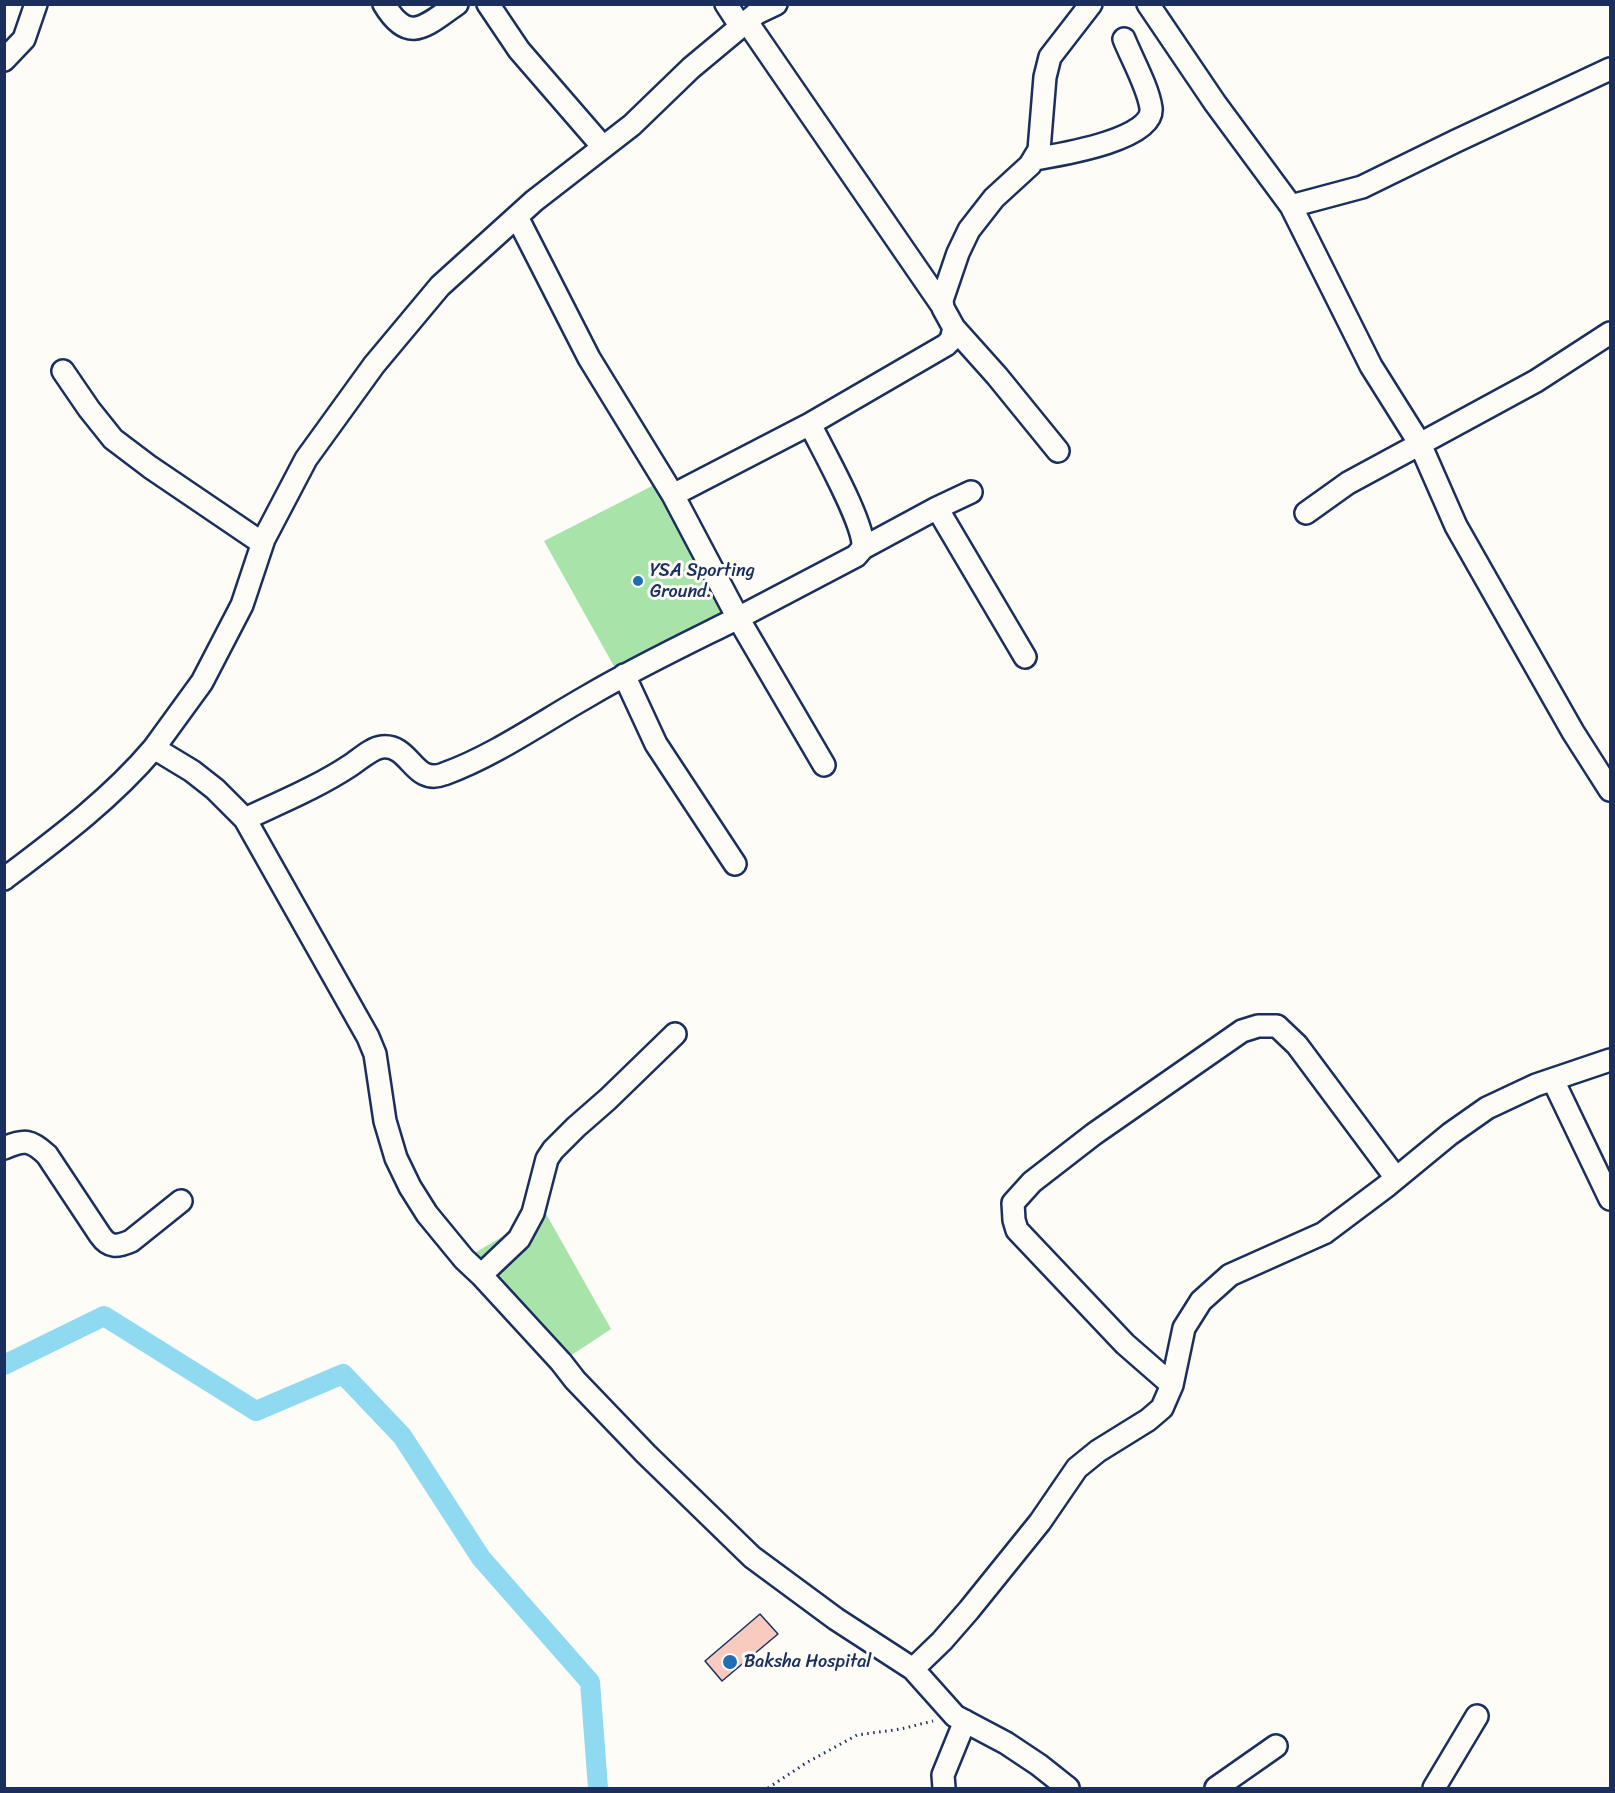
<!DOCTYPE html>
<html>
<head>
<meta charset="utf-8">
<style>
  body { margin:0 }
  #map { position:relative; width:1615px; height:1793px; overflow:hidden; background:#fdfcf7; font-family:Sriracha,sans-serif }
  canvas { display:block }
  .frame { position:absolute; inset:0; border:6px solid #1b2f5e; pointer-events:none }
</style>
</head>
<body>
<div id="map">
<canvas width="1615" height="1793"></canvas>
<div class="frame"></div>
</div>
<script>
const g = document.querySelector('canvas').getContext('2d');
g.lineJoin = 'round';
function fill(path, color) {
  g.fillStyle = color;
  g.fill(path, 'evenodd');
}
function strokePath(path, color, width, dash) {
  g.strokeStyle = color;
  g.lineWidth = width;
  g.lineCap = dash ? 'butt' : 'round';
  g.setLineDash(dash || []);
  g.stroke(path);
}
function drawText(font, color, halo, rows, align = 'center') {
  g.font = font + ' Sriracha,sans-serif';
  g.lineWidth = 6;
  g.setLineDash([]);
  g.textBaseline = 'middle';
  g.strokeStyle = halo;
  g.fillStyle = color;
  for (const [text, x, y, turn = 0] of rows) {
    g.save();
    g.translate(x, y);
    g.rotate((+turn || 0) * Math.PI / 180);
    g.textAlign = isNaN(turn) ? turn : align;
    if (halo) g.strokeText(text, 0, 0);
    g.fillText(text, 0, 0);
    g.restore();
  }
}
fill(new Path2D(`
  M656 484 731 622 620 677 544 541Z
  M545 1212 611 1329 561 1362 464 1259Z`), '#a8e3a9');
strokePath(new Path2D(`
  M4 1365 104 1316 256 1411 343 1374 402 1436 481 1558 590 1682 598 1788`), '#8fd9f1', 20);
const building = new Path2D(`
  M760 1614 778 1634 722 1681 705 1661Z`);
fill(building, '#f9cac0');
strokePath(building, '#1b2f5e', 1.5);
const minor = new Path2D(`
  M384 4C409 46 426 25 457 4
  M488 4 519 50 603 147
  M726 4 741 27
  M1148 4 1215 103 1291 206 1371 366 1420 444 1348 483 1306 513
  M747 22 941 304
  M4 60 24 39 36 4
  M1035 159C1058 155 1155 140 1151 108 1148 87 1132 59 1124 39
  M1291 206 1362 187 1456 141 1610 69
  M954 328 997 376 1058 451
  M1610 333 1536 381 1420 444 1456 526 1573 732 1610 790
  M63 371 89 409 113 439 150 467 262 543
  M673 495 810 424
  M937 508 1025 657
  M863 548 937 508 971 492
  M624 675 656 744 735 864
  M154 748 202 682 242 605 264 539 306 459 374 365 440 286 534 201 632 125 691 68 757 13 776 4
  M824 765 738 618 856 556 863 548C865 524 822 449 810 424L946 345 951 340 954 328 943 308 942 300 958 253 969 230 994 198 1030 165 1039 150 1045 77 1050 57 1091 4
  M245 819C281 802 318 787 351 765 360 759 372 748 382 747 411 744 413 786 444 774 494 756 542 722 588 696 637 667 688 643 738 618L673 495 589 358 517 217
  M4 879C57 839 111 799 154 748L192 771 215 789 245 819 368 1037 375 1054 385 1121 396 1158 410 1187 427 1214 464 1259 481 1275 561 1362 575 1380 646 1454 752 1557 836 1619 913 1669 955 1716 1006 1743 1039 1765 1068 1788
  M1553 1080 1610 1199
  M4 1148C25 1139 31 1140 47 1155L100 1235C109 1248 117 1247 131 1241L181 1201
  M481 1275 519 1239 533 1213 547 1159 553 1150 576 1127 608 1099 675 1034
  M1172 1385 1125 1344 1017 1230 1014 1220 1013 1203 1032 1182 1094 1134 1242 1031 1258 1026H1277L1297 1045 1396 1178
  M913 1669 942 1641 969 1610 1040 1522 1077 1468 1098 1451 1148 1420 1162 1408 1172 1385 1184 1328 1201 1301 1230 1275 1324 1233 1388 1185 1450 1134 1487 1108 1536 1085 1610 1060
  M944 1788 943 1775 965 1721
  M1216 1788 1276 1746
  M1434 1788 1477 1716`);
strokePath(minor, '#1b2f5e', 26);
strokePath(new Path2D(`
  M768 1788 806 1763 857 1735 901 1729 933 1721`), '#1b2f5e', 3, [1.5, 4.5]);
strokePath(minor, '#fdfcf7', 21);
for (const [x, y, r, color] of [
  [638,581,6,"#1f6fb2"],
  [730,1662,8,"#1f6fb2"]
]) {
  const dot = new Path2D();
  dot.arc(x, y, r, 0, 2 * Math.PI);
  g.fillStyle = color;
  g.fill(dot);
  strokePath(dot, '#fdfcf7', 2);
}
drawText('18px', '#1b2f5e', '#fdfcf7', [
  ["YSA Sporting",650,571],
  ["Ground.",650,592],
  ["Baksha Hospital",744,1662]
], 'left');
</script>
</body>
</html>
